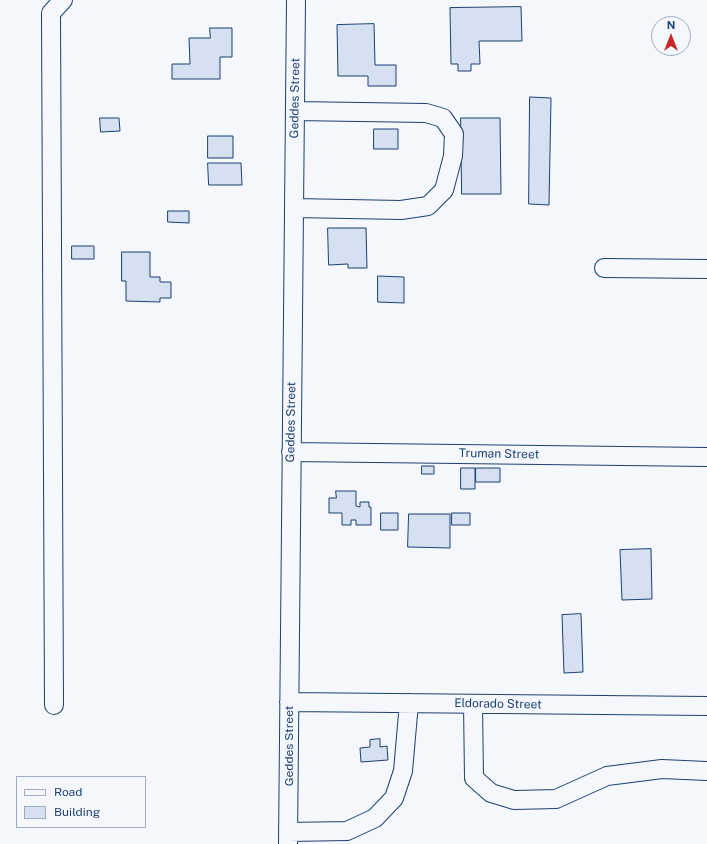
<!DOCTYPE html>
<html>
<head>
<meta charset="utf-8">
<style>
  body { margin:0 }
  #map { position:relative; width:707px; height:844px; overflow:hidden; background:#f4f7fb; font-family:"Public Sans",sans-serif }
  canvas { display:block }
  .legend { position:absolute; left:16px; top:776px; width:130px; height:52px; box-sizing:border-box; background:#f4f7fb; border:1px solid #9eadc5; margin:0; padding:5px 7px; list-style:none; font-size:12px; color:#1d3f73 }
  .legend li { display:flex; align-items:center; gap:8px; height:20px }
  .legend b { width:20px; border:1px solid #9eadc5 }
  .north { position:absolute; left:651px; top:16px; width:40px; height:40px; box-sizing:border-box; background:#f4f7fb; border:1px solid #9eadc5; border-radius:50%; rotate:0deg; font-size:11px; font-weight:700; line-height:16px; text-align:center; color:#1d3f73 }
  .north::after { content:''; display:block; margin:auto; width:14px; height:18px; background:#c62828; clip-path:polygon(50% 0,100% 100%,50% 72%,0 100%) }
</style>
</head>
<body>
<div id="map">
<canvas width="707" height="844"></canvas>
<ul class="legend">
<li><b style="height:5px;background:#f4f7fb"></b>Road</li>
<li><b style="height:11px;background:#d5e0f0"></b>Building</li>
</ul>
<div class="north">N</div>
</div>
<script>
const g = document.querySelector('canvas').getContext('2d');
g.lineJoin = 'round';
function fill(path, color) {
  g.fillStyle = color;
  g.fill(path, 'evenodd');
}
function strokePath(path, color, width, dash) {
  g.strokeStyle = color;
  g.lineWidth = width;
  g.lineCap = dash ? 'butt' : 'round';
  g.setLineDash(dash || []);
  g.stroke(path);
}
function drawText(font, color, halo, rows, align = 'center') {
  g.font = font + ' "Public Sans",sans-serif';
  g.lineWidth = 3;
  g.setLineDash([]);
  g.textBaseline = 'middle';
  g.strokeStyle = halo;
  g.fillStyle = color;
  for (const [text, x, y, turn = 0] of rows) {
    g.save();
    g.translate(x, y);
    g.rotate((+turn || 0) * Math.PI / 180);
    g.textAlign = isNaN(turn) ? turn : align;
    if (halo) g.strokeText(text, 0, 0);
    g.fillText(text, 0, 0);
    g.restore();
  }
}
const building = new Path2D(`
  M521 7 522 41H479L480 64H471V71H458V64H451L450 8Z
  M374 24 375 65H396V86H368V76H338L337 25Z
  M210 28H232V57H220V79H172V64H190L189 38H210Z
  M530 97 551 98 549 205 529 204Z
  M100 118H119L120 131 101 132Z
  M461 118H500L501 194H462Z
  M374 129H398V149H374Z
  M208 136H233V158H208Z
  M208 163H241L242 185H209Z
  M168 211H189V223L168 222Z
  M328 228H366L367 268H348V264L329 265Z
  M72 246H94V259H72Z
  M122 252H150V277H160V282H171V298H160V302L126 301V281H122Z
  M378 276 404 277V303L378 302Z
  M422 466H434V474H422Z
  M461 468H475V489H461Z
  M476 468H500V482H476Z
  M336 491H356V506L360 507V502H369V507H371V525H356V520H351V525H342V513H329V498H336Z
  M381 513H398V530H381Z
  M452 513H470V525H452Z
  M409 514H450V548L408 547Z
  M651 549 652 599 622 600 620 550Z
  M581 614 583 672 564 673 562 615Z
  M380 739V747L387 746 388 760 361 762 360 748 370 747V740Z`);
fill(building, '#d5e0f0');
strokePath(building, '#1d3f73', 1);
const minor = new Path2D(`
  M294 208 401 210 428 206 444 190 453 156 454 134 443 118 426 113 295 111
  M604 268 707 269
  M291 452 707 457
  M289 702 707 706
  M473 704 474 778 491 793 514 800 556 799 607 776 662 769 707 771
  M54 705 51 13 63 0
  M288 832 347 831 375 818 394 798 403 771 409 703
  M288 844 296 0`);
strokePath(minor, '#1d3f73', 20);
strokePath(minor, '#f4f7fb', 18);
drawText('12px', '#1d3f73', '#f4f7fb', [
  ["Geddes Street",295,98,-89],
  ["Geddes Street",291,422,-89],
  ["Truman Street",499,454,1],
  ["Eldorado Street",498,704,1],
  ["Geddes Street",289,746,-90]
]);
</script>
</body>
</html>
